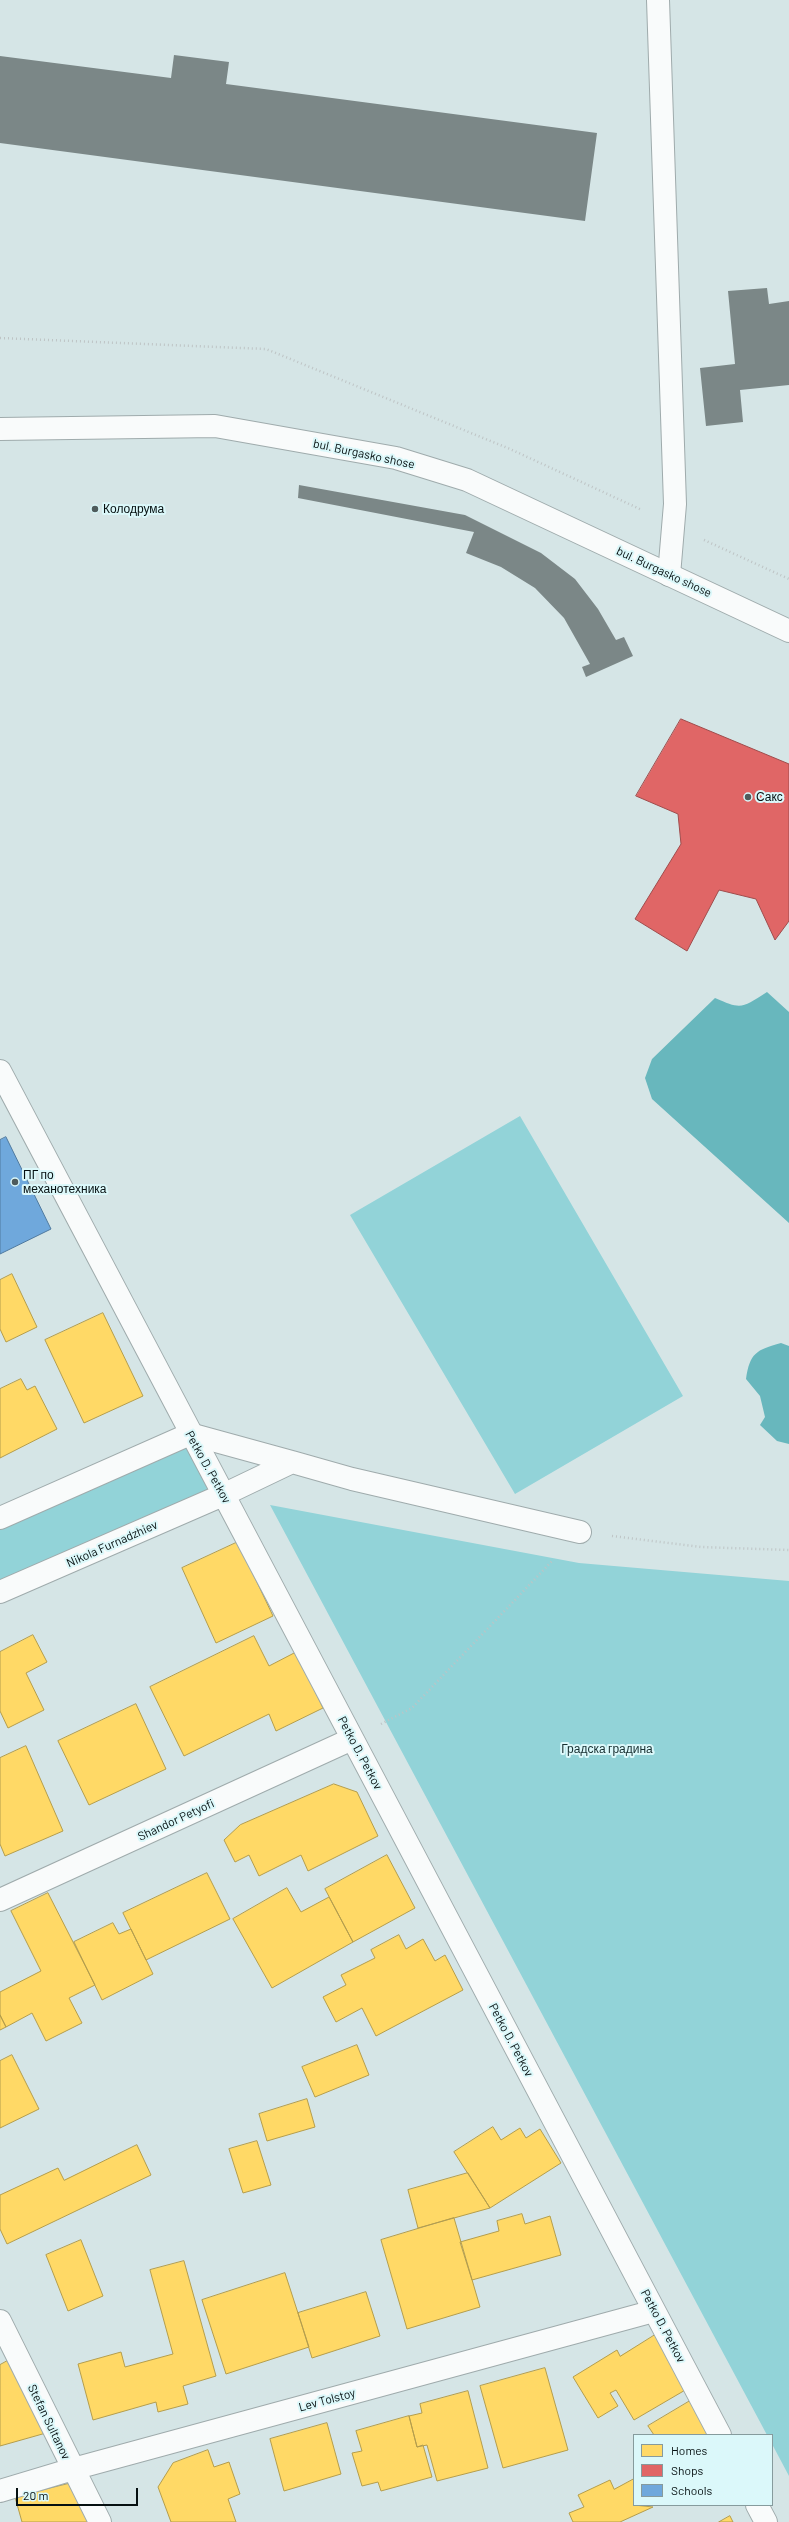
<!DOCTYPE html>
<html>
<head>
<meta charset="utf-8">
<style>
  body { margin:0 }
  #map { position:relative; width:789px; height:2522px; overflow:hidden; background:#d5e5e6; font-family:Barlow,sans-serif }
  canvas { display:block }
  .legend { position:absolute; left:633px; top:2434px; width:140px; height:72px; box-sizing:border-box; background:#dbf8fa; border:1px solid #869b9d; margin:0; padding:5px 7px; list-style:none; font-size:12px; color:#061011 }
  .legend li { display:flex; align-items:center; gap:8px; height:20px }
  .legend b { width:20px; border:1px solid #869b9d }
  .scale { position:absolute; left:16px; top:2488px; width:122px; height:18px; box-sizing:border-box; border:2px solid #061011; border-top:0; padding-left:5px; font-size:12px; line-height:14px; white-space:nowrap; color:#061011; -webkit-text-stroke:3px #dbf8fa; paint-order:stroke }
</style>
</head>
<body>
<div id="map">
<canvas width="789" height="2522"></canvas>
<ul class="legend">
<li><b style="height:11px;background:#ffd966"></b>Homes</li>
<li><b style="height:11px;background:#e06666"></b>Shops</li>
<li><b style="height:11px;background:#6fa8dc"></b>Schools</li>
</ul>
<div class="scale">20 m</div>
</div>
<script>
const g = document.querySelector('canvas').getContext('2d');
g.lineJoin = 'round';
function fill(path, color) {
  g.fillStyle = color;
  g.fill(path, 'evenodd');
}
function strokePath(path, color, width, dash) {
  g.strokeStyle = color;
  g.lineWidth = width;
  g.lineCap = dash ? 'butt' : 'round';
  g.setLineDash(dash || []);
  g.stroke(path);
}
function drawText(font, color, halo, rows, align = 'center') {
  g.font = font + ' Barlow,sans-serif';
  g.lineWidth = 4;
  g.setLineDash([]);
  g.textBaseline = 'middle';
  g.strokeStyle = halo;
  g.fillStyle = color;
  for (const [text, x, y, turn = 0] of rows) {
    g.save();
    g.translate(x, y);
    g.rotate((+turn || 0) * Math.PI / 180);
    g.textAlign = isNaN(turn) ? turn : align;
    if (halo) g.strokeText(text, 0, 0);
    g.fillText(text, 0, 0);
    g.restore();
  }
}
fill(new Path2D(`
  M520 1116 683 1396 515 1494 350 1215Z
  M190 1434 223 1495 0 1592V1518Z
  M270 1505 579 1563 789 1581V2476L772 2444V2435H767Z`), '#92d3d8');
fill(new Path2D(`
  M767 992 789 1012V1223L652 1099 645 1078 652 1059 715 998C742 1010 742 1008 767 992Z
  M781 1343 789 1346V1444L777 1441 760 1425 765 1417 760 1396 746 1379C750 1353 756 1350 781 1343Z`), '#68b7bd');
const homes = new Path2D(`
  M12 1274 37 1327 6 1342 0 1329V1280Z
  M103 1313 143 1396 84 1423 45 1340Z
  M21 1379 27 1390 35 1386 57 1429 0 1458V1389Z
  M238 1542 273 1616 216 1643 182 1568Z
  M33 1635 47 1662 26 1673 44 1710 8 1728 0 1711V1652Z
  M254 1636 269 1666 296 1652 323 1708 276 1731 269 1714 184 1756 150 1687Z
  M136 1704 166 1769 89 1805 58 1741Z
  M26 1746 63 1831 5 1856 0 1844V1758Z
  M334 1784 357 1792 378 1836 308 1871 301 1855 259 1876 249 1855 235 1862 224 1840 240 1825Z
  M387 1855 415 1908 353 1942 325 1889Z
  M207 1873 230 1919 146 1960 123 1913Z
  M287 1888 301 1912 329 1897 353 1942 272 1988 233 1919Z
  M48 1893 95 1985 69 1998 82 2023 46 2041 32 2013 6 2027 0 2015V1992L41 1971 11 1911Z
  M113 1923 119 1934 131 1929 153 1974 102 2000 74 1942Z
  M399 1935 406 1949 423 1939 435 1961 445 1955 463 1990 376 2036 362 2008 336 2022 323 1997 346 1985 341 1975 375 1958 371 1950Z
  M0 2015 6 2027 0 2030Z
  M357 2045 369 2075 315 2097 302 2067Z
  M12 2055 39 2109 0 2128V2061Z
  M307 2099 315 2127 267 2141 259 2114Z
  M493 2127 501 2140 520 2128 526 2138 540 2129 561 2163 490 2208 454 2152Z
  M257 2141 271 2185 243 2193 229 2149Z
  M137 2145 151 2175 7 2244 0 2229V2195L58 2168 64 2180Z
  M468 2173 490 2208 418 2228 408 2190Z
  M522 2214 525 2224 550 2216 561 2255 472 2280 460 2242 499 2231 497 2221Z
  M454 2218 480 2307 407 2329 381 2240Z
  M81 2240 103 2296 68 2311 46 2255Z
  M184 2261 216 2376 183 2386 188 2404 158 2412 156 2402 93 2420 78 2364 121 2352 125 2367 173 2354 150 2270Z
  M285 2273 309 2347 226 2374 202 2300Z
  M366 2292 380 2336 312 2358 298 2313Z
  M655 2335 687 2389 634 2420 616 2390 610 2393 618 2406 598 2418 573 2377 617 2350 620 2356Z
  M11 2359 46 2433 0 2446V2365Z
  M545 2368 568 2450 503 2468 480 2386Z
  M468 2391 488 2468 437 2481 427 2445 417 2447 409 2416 422 2413 420 2404Z
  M690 2401 710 2435H654L648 2426Z
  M409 2416 417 2447 423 2445 432 2477 381 2491 378 2482 362 2486 352 2453 362 2451 356 2431Z
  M327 2423 341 2474 284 2491 270 2439Z
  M208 2450 214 2467 229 2462 240 2494 228 2499 236 2522H171L158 2487 173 2463Z
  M634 2479V2505L653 2507 620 2522H573L569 2513 584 2507 578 2495 610 2480 614 2489Z
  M72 2483 93 2522H22L15 2497Z
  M730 2516 733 2522H719Z`);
fill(homes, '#ffd966');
strokePath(homes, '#b49d4c', 1);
const shops = new Path2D(`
  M681 719 789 764V921L775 940 756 899 719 890 687 951 635 919 681 844 678 814 636 796Z`);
fill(shops, '#e06666');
strokePath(shops, '#9f4c4c', 1);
const schools = new Path2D(`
  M6 1137 51 1229 0 1254V1140Z`);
fill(schools, '#6fa8dc');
strokePath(schools, '#507a9f', 1);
fill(new Path2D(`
  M174 55 229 62 226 84 597 133 585 221 0 143V56L171 78Z
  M767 288 769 304 789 301V385L740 390 743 422 706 426 700 368 735 364 728 291Z
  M299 485 465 515 541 553 575 579 598 609 616 640 624 637 633 656 586 677 582 667 590 664 564 618 535 588 501 567 466 553 474 532 298 498Z`), '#7b8787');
const lane = new Path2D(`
  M658 0 675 504 669 575
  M190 1434 292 1462
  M223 1495 292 1462 352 1479 580 1532`);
const street = new Path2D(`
  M0 1071 720 2435
  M0 1518 190 1434
  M0 1592 223 1495
  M0 1900 352 1739
  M0 2321 100 2522
  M0 2491 73 2469 654 2311
  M757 2505 766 2522`);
const secondary = new Path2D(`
  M0 429 215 426 396 458 467 480 789 631`);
strokePath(lane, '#9fabac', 24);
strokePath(street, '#9fabac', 24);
strokePath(secondary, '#9fabac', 24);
strokePath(new Path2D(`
  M0 338 266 349 510 449 642 510
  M704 540 789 579
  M612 1536 701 1547 789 1550
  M381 1724 412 1708 553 1560`), '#bec4c5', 2.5, [1, 3]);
strokePath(lane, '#f9fbfb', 22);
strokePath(street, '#f9fbfb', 22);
strokePath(secondary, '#f9fbfb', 22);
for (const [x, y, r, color] of [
  [95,509,4,"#4e5b5c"],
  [748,797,4,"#4e5b5c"],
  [15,1182,4,"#4e5b5c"]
]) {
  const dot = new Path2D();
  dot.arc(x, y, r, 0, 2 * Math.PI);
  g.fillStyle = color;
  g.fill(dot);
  strokePath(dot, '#dbf8fa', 1.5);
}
drawText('12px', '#061011', '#dbf8fa', [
  ["bul. Burgasko shose",364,454,12],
  ["bul. Burgasko shose",664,572,25],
  ["Petko D. Petkov",208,1467,61],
  ["Nikola Furnadzhiev",112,1544,-24],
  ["Petko D. Petkov",360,1753,62],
  ["Shandor Petyofi",176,1820,-25],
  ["Petko D. Petkov",511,2040,62],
  ["Petko D. Petkov",663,2326,62],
  ["Lev Tolstoy",327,2400,-15],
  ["Stefan Sultanov",49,2422,64]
]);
drawText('12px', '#061011', '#dbf8fa', [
  ["Колодрума",103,509],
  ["Сакс",756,797],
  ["ПГ по",23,1175],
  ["механотехника",23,1189]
], 'left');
drawText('12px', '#172f31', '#dbf8fa', [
  ["Градска градина",607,1749]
]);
</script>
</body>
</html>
